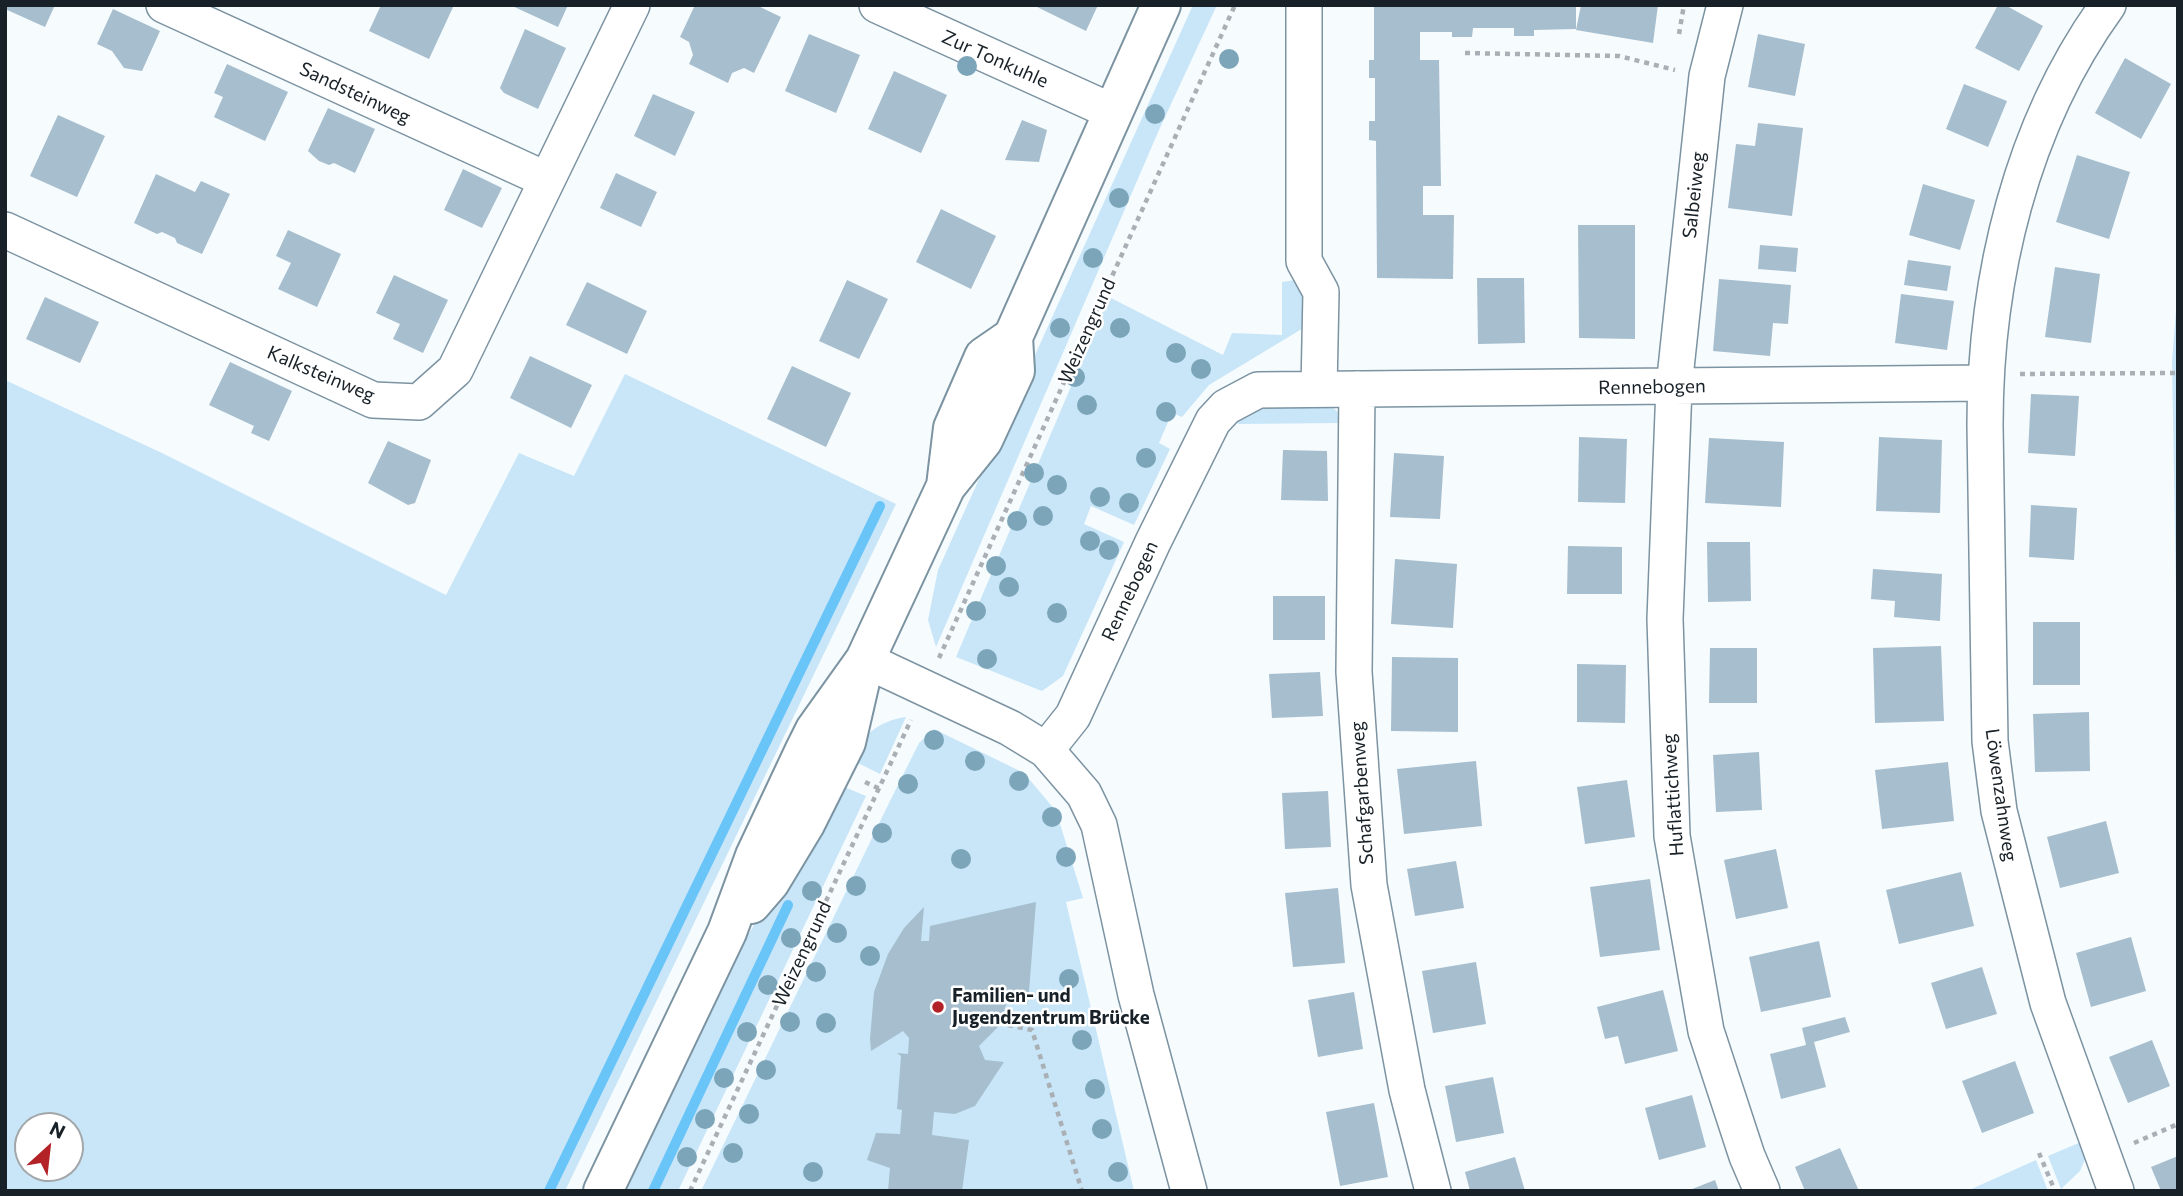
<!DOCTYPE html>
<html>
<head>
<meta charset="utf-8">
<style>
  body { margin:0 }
  #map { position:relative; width:2183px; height:1196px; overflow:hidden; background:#f6fbfe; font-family:Commissioner,sans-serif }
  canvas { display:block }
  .frame { position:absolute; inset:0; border:7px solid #182127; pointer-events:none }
  .north { position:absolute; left:14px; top:1112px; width:70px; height:70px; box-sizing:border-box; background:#fff; border:2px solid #a3a6a9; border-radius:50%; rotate:27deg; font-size:19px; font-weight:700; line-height:28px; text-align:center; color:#182127 }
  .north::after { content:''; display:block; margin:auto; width:24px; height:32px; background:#b32226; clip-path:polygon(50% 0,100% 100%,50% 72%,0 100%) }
</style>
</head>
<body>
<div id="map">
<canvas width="2183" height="1196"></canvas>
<div class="frame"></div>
<div class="north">N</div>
</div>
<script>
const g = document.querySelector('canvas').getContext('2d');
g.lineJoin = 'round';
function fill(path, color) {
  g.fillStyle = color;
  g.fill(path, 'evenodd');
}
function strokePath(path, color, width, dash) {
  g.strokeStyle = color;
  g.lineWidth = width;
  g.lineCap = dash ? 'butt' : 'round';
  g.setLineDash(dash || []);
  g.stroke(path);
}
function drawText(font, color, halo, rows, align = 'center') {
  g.font = font + ' Commissioner,sans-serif';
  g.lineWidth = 5;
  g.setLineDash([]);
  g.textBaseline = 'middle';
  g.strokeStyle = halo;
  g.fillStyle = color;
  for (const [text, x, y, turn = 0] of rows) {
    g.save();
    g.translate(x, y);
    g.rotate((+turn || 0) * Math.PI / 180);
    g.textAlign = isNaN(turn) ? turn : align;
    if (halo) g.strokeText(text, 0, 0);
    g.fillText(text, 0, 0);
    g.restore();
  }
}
fill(new Path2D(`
  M1193 5H1217L1159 130 936 647 928 620 938 570Z
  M1295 280 1309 288 1310 324 1209 385 1182 417 1172 413 1159 443 1170 449 1134 525 1091 506 1084 524 1124 542 1063 676 1042 691 956 657 1109 297 1223 355 1232 333 1282 335V282Z
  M2178 285V706L2172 362Z
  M625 374 896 504 565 1191H5V380L164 454 446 595 519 453 574 476ZM28 1126H70V1168H28Z
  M1329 404 1340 414V423L1239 424 1234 421C1261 400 1296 405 1329 404Z
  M906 717 880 774 850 759C863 735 878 721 906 717Z
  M934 729 1024 773 1056 811 1083 898 1066 902 1134 1191H701L888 805 919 743Z
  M837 784 866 796 678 1191H622L731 964Z
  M2081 1142 2086 1157 2080 1171 2061 1189 2048 1156Z
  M2036 1160 2048 1191H1967Z`), '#c8e6f8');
strokePath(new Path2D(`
  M549 1191 880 506
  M653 1191 788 905`), '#69c4f8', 10);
fill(new Path2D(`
  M5 5H55L45 27 5 9Z
  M381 5H454L429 59 369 31Z
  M510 5H568L558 27Z
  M695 5H756L781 17 754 73 744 68 732 73 728 83 689 64 693 55 689 42 680 37Z
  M1033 5H1098L1086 31Z
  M1374 5H1576V29L1534 30V36H1514V28H1473L1472 37H1452V32H1420V60H1439L1441 186H1423V215H1454L1453 279 1377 278 1376 141 1369 140V121H1375V78H1369V60H1374Z
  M1581 5H1658L1653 43 1576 30Z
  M1998 5H2005L2043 26 2019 71 1975 48Z
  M113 9 160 31 142 71 124 68 112 51 97 44Z
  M525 29 566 48 538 109 504 93 500 88Z
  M809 34 860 55 836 113 785 91Z
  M1758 34 1805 44 1795 96 1748 87Z
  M2125 58 2171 84 2141 139 2095 113Z
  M227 64 288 92 265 141 214 117 223 97 214 93Z
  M894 71 947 95 921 153 868 129Z
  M1964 84 2007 101 1988 147 1946 129Z
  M653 94 695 112 675 156 634 136Z
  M328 108 375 129 355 173 334 163 329 165 319 161 308 151Z
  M58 115 105 136 77 197 30 176Z
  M1022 120 1047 130 1039 162 1005 160Z
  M1758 123 1803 128 1792 216 1728 208 1736 144 1755 146Z
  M2077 155 2130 172 2109 239 2056 222Z
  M463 169 502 188 482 228 444 210Z
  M616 173 657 192 641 227 600 208Z
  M156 174 195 192 201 181 230 194 202 254 177 243 175 238 162 232 157 234 134 223Z
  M1923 184 1975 200 1960 250 1909 235Z
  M941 209 996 236 971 289 916 262Z
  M1578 225H1635V339L1579 338Z
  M288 230 341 254 317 307 278 289 291 263 276 256Z
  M1760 245 1798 248 1796 272 1758 269Z
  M1908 260 1951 266 1947 291 1904 285Z
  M2055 267 2100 274 2091 343 2045 337Z
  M394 275 448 300 423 353 393 339 400 324 376 313Z
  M1477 278H1524L1525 343 1478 344Z
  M1719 279 1791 285 1788 324 1773 323 1770 356 1713 351Z
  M847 280 888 299 859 359 819 341Z
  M587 282 647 311 627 354 566 325Z
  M1901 294 1954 301 1947 350 1895 343Z
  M45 297 99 322 80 363 26 339Z
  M530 356 592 385 571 428 510 398Z
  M230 362 292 391 269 441 251 433 254 426 209 405Z
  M792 366 851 393 826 447 767 419Z
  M2031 394 2079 396 2075 456 2028 453Z
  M1579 437 1627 439 1625 503 1578 502Z
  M1879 437 1942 440 1940 513 1876 511Z
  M1709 438 1784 442 1781 507 1705 503Z
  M388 441 431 460 415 503 408 505 368 483Z
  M1283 450 1327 451 1328 501 1281 500Z
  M1394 453 1444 456 1440 519 1390 517Z
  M2031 505 2077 508 2074 560 2029 557Z
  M1707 542H1750L1751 601 1708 602Z
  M1568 546 1622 547V594H1567Z
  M1395 559 1457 564 1453 628 1391 624Z
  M1873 569 1942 574 1940 621 1894 617 1895 601 1871 599Z
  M1273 596H1325V640H1273Z
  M2033 622H2080V685H2033Z
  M1941 646 1944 721 1875 723 1873 648Z
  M1710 648H1757V703H1709Z
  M1392 657 1458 658V732L1391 731Z
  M1577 664 1626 665 1625 723 1577 722Z
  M1320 672 1323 716 1272 718 1269 674Z
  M2089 712 2090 771 2035 772 2033 714Z
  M1759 752 1762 810 1716 812 1713 755Z
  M1476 761 1482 826 1404 834 1397 769Z
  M1948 762 1954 821 1882 829 1875 770Z
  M1627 780 1635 837 1585 844 1577 787Z
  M1328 791 1331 847 1285 849 1282 793Z
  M2106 821 2119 873 2060 888 2047 837Z
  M1776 849 1788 908 1736 919 1724 860Z
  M1456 861 1464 908 1415 916 1407 869Z
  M1961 872 1974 926 1899 944 1886 890Z
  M1650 879 1660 950 1600 957 1590 887Z
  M1338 888 1345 963 1293 967 1285 893Z
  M1036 902 1028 1004 1007 1002 999 1026 979 1046 985 1060 1004 1062 975 1106 955 1114 934 1112 932 1135 969 1140 962 1191H888L890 1168 867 1160 876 1133 900 1134 902 1110 897 1109 901 1056 897 1053 908 1054 909 1038 903 1031 871 1051 870 1039 874 992 888 954 904 928 924 907 921 941H929L930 926Z
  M2131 937 2146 991 2091 1007 2076 953Z
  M1819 941 1831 997 1761 1012 1749 957Z
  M1476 962 1486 1024 1433 1033 1422 971Z
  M1982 967 1997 1014 1946 1029 1931 983Z
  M1663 990 1678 1051 1625 1064 1618 1036 1605 1039 1597 1007Z
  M1354 992 1363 1049 1318 1057 1308 1000Z
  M1845 1017 1850 1032 1814 1042 1826 1087 1781 1099 1770 1054 1806 1045 1802 1028Z
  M2152 1040 2170 1086 2128 1103 2109 1057Z
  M2015 1061 2034 1113 1982 1133 1962 1081Z
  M1493 1077 1504 1133 1456 1142 1445 1086Z
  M1692 1095 1706 1147 1659 1160 1645 1108Z
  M1374 1103 1388 1177 1340 1186 1326 1112Z
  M1840 1148 1859 1191H1805L1795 1167Z
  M2178 1156V1191H2161L2151 1167Z
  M1515 1157 1525 1191H1470L1465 1172Z
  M1715 1180 1719 1191H1687Z`), '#a6becd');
const minor = new Path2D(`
  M164 5 547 180
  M877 5 1113 112
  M1304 5V261L1321 292 1319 389
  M1725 5 1707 76 1674 387 1665 619 1672 836 1706 1031 1747 1156 1762 1191
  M2108 5C2021 125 1985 278 1985 425L1990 741 1999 811 2048 1003 2116 1191
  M5 230 373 400 419 402 455 370 632 5
  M1357 389 1354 672 1369 885 1407 1090 1433 1191
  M865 660 1010 728 1046 750 1084 794 1099 825 1136 995 1189 1191
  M1046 750 1073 716 1153 542 1213 421 1226 407 1258 390 1985 383`);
const major = new Path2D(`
  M946 486 953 428 984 357 1013 337
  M751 904 770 882 805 824 846 742 861 677
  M603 1191 727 932 755 856 804 752 815 730 865 660 946 486 983 440 1015 371 1013 337 1161 5`);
strokePath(minor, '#7c93a1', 38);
strokePath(major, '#7c93a1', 42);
strokePath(new Path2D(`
  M1679 34 1684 5
  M1465 53 1619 56 1675 70
  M2020 374 2178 373
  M939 658 1235 5
  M865 782 880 789
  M1008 1025 1032 1030 1082 1191
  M2134 1143 2178 1124
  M2039 1153 2055 1191
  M690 1191 911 720`), '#a9afb4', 4.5, [5, 5]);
strokePath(minor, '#fff', 35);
strokePath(major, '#fff', 38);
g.fillStyle = '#7ca5b9';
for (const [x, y] of [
  [1229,59],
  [967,66],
  [1155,114],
  [1119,198],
  [1093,258],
  [1060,328],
  [1120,328],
  [1176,353],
  [1201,369],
  [1075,377],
  [1087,405],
  [1166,412],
  [1146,458],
  [1034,473],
  [1057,485],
  [1100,497],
  [1129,503],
  [1043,516],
  [1017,521],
  [1090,541],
  [1109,550],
  [996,566],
  [1009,587],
  [976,611],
  [1057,613],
  [987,659],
  [934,740],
  [975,761],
  [1019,781],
  [908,784],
  [1052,817],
  [882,833],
  [1066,857],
  [961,859],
  [856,886],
  [812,891],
  [837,933],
  [791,938],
  [870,956],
  [816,972],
  [1069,979],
  [768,985],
  [790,1022],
  [826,1023],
  [747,1032],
  [1082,1040],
  [766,1070],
  [724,1078],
  [1095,1089],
  [749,1114],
  [705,1119],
  [1102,1129],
  [733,1153],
  [687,1157],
  [813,1172],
  [1118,1172]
]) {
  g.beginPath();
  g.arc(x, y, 10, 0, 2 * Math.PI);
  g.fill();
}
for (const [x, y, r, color] of [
  [938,1007,7,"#b32226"]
]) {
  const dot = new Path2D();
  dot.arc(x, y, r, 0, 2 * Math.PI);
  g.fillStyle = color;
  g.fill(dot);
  strokePath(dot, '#fff', 2.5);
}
drawText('19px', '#182127', '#fff', [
  ["Zur Tonkuhle",995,59,24],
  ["Sandsteinweg",355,93,25],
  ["Salbeiweg",1694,195,-84],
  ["Weizengrund",1087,331,-66],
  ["Kalksteinweg",321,374,23],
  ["Rennebogen",1652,387,-1],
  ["Rennebogen",1130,591,-65],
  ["Schafgarbenweg",1362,793,-94],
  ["Huflattichweg",1673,795,-94],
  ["Löwenzahnweg",2001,795,82],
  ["Weizengrund",802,954,-65]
]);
drawText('bold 19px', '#182127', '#fff', [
  ["Familien- und",952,996],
  ["Jugendzentrum Brücke",952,1018]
], 'left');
</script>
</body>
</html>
